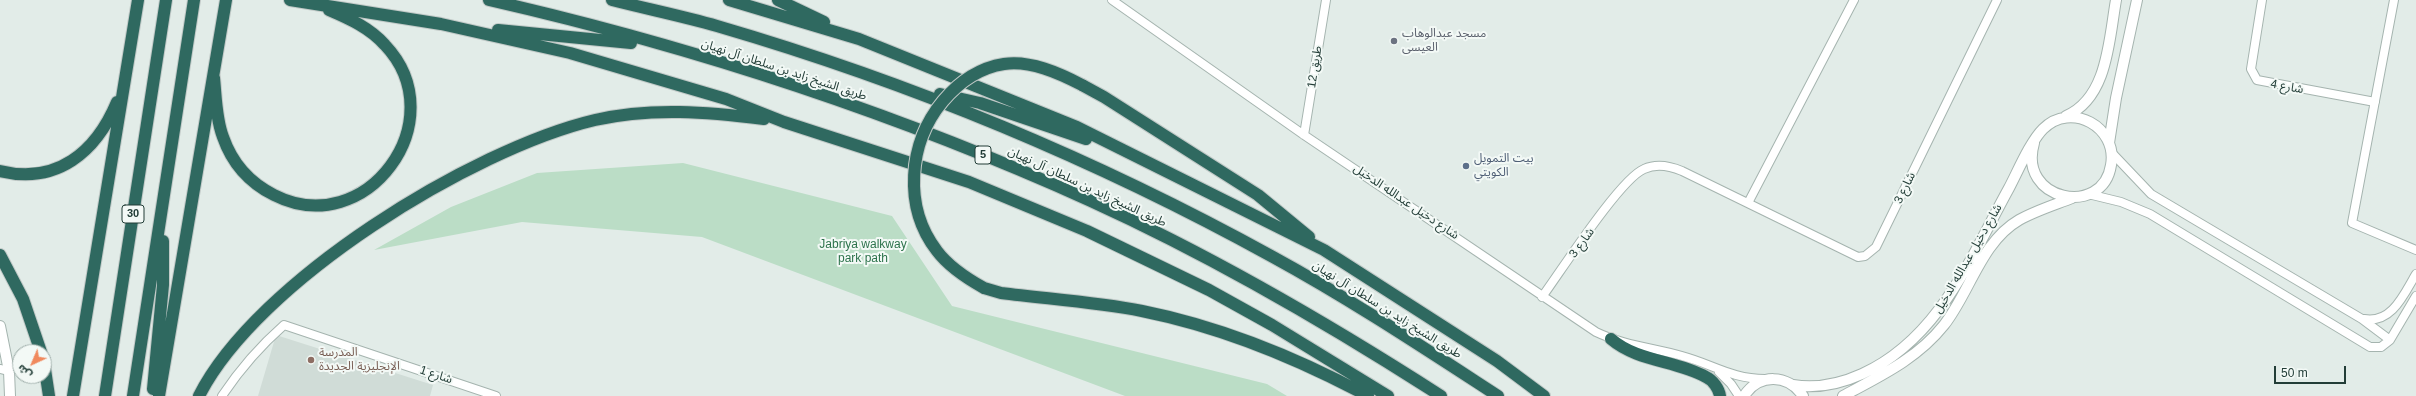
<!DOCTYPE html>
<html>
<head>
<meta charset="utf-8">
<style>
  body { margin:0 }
  #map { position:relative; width:2416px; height:396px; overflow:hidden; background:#e2ece8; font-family:Helvetica,"Noto Sans Arabic",sans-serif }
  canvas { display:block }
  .north { position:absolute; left:12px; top:344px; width:40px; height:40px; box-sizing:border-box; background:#f3f9f6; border:1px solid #9faeaa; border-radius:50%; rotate:224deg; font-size:11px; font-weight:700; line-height:16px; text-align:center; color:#223d37 }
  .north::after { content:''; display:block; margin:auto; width:14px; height:18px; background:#f0895d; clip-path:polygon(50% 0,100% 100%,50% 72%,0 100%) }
  .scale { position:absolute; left:2274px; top:366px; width:72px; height:18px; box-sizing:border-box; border:2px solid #223d37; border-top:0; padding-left:5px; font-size:12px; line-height:14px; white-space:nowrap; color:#223d37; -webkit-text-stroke:3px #f3f9f6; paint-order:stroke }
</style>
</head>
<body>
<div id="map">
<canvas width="2416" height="396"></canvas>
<div class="north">ش</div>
<div class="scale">50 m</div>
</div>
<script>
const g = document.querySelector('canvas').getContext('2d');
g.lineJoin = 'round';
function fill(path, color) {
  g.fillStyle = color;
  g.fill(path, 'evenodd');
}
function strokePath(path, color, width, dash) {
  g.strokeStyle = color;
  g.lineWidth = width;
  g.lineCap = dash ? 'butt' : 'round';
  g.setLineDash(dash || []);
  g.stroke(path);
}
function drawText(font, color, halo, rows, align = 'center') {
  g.font = font + ' Helvetica,"Noto Sans Arabic",sans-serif';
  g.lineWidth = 4;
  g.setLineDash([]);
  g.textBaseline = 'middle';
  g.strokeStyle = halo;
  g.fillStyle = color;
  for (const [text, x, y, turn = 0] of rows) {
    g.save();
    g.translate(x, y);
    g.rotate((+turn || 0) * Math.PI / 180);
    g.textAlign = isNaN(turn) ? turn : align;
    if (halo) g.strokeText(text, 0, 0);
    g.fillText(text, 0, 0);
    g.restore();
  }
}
fill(new Path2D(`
  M276 335 433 385 430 396H258Z`), '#d0dcd7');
fill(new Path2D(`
  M683 163 892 216 952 306 1267 384 1287 396H1125L702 237 522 222 374 250 451 207 537 173Z`), '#bbddc6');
const minor = new Path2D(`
  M1112 0 1304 135 1596 332C1623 345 1653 348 1682 356 1712 364 1732 379 1765 379
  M2262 0 2251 69 2257 80 2375 102
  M2394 0 2352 223 2416 250
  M1304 135 1326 0
  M2112 153 2151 194 2362 319 2390 340
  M2088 194 2121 202 2150 214 2370 347H2381L2390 340 2416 296
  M1748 203 1854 0
  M1542 297C1561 271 1620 179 1644 169 1657 163 1670 166 1682 171L1858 257 1865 256 1876 247 1997 0
  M2364 319C2392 324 2404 294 2416 274
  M0 369 9 371
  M1719 372 1731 384 1739 396
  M222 396C240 369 259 347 284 325L496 396`);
const tertiary = new Path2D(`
  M2066 116C2108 98 2109 39 2116 0
  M2109 143 2116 98 2137 0
  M0 326 9 371 10 396
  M1793 385C1818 389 1840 384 1862 374 1939 339 1971 257 2009 188 2018 171 2030 142 2043 129 2071 101 2118 127 2111 165 2103 218 2017 201 2034 143
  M1744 396C1759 373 1788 374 1803 396
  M1843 396C1880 376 1917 359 1944 325 1970 292 1981 242 2019 220 2035 211 2054 205 2072 198`);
const motorway = new Path2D(`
  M290 0 441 24 570 53 726 99 784 122 969 182 1087 231 1209 290 1272 325 1388 396
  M489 0C695 47 898 114 1091 201 1212 256 1329 324 1441 396
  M612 0C647 9 682 16 717 26 909 82 1097 160 1273 257 1350 299 1424 348 1498 396
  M729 0 859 39 1077 127 1324 250 1497 361 1544 396
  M778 0 824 22
  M498 30 631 43
  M214 78C216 97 216 119 223 137 232 163 250 183 274 195 366 242 456 120 385 45 370 28 350 19 329 10
  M1082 85 1104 97 1258 195 1309 237
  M940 94 980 103 1086 139
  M0 171C57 185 96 152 117 102
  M0 255 23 299 41 352
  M984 288 1001 293C1048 299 1096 302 1142 311 1222 327 1297 358 1368 396
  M1611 339C1638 362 1676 360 1706 377 1713 380 1719 389 1720 396
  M44 363 49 396
  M153 389 163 285V241
  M73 396 138 0
  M105 396 166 0
  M133 396 194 0
  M159 396 226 0
  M199 396C257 281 472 149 595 120 651 107 709 112 764 119`);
strokePath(minor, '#a5b4af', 10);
strokePath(tertiary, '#a5b4af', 12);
strokePath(motorway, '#c1c9c7', 14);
strokePath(minor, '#fff', 8);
strokePath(tertiary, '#fff', 10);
strokePath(motorway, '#2f6960', 12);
const motorwayBridge = new Path2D(`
  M984 288C966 278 949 267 937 251 903 207 908 143 943 101 959 82 978 68 1004 64 1030 60 1059 73 1082 85`);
strokePath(motorwayBridge, '#c1c9c7', 14, []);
strokePath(motorwayBridge, '#2f6960', 12);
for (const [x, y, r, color] of [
  [1394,41,4,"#6b7280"],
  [1466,166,4,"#5c6f8a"],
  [311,360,4,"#8d6e63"]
]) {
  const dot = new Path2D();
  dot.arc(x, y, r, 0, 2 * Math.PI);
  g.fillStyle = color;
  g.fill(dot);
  strokePath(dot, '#f3f9f6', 1.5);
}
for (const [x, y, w] of [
  [983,155,16],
  [133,214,22]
]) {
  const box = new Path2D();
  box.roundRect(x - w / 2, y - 9, w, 18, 3);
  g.fillStyle = '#f3f9f6';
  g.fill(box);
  strokePath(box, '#223d37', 1);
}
drawText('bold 11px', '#223d37', null, [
  ["5",983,155],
  ["30",133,214]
]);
drawText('12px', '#5b616d', '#f3f9f6', [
  ["مسجد عبدالوهاب",1402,34],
  ["العيسى",1402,48]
], 'left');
drawText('12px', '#223d37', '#f3f9f6', [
  ["طريق 12",1315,67,-81],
  ["طريق الشيخ زايد بن سلطان آل نهيان",784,70,18],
  ["شارع 4",2287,87,10],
  ["طريق الشيخ زايد بن سلطان آل نهيان",1087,187,25],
  ["شارع 3",1905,188,-64],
  ["شارع دخيل عبدالله الدخيل",1406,202,34],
  ["شارع 3",1582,243,-54],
  ["شارع دخيل عبدالله الدخيل",1968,259,-60],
  ["طريق الشيخ زايد بن سلطان آل نهيان",1387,310,32],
  ["شارع 1",436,375,18]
]);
drawText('12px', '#4e5e75', '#f3f9f6', [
  ["بيت التمويل",1474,159],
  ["الكويتي",1474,173]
], 'left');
drawText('12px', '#2d734c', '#f3f9f6', [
  ["Jabriya walkway",863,245],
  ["park path",863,259]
]);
drawText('12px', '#785e54', '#f3f9f6', [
  ["المدرسة",319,353],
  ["الإنجليزية الجديدة",319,367]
], 'left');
</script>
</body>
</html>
